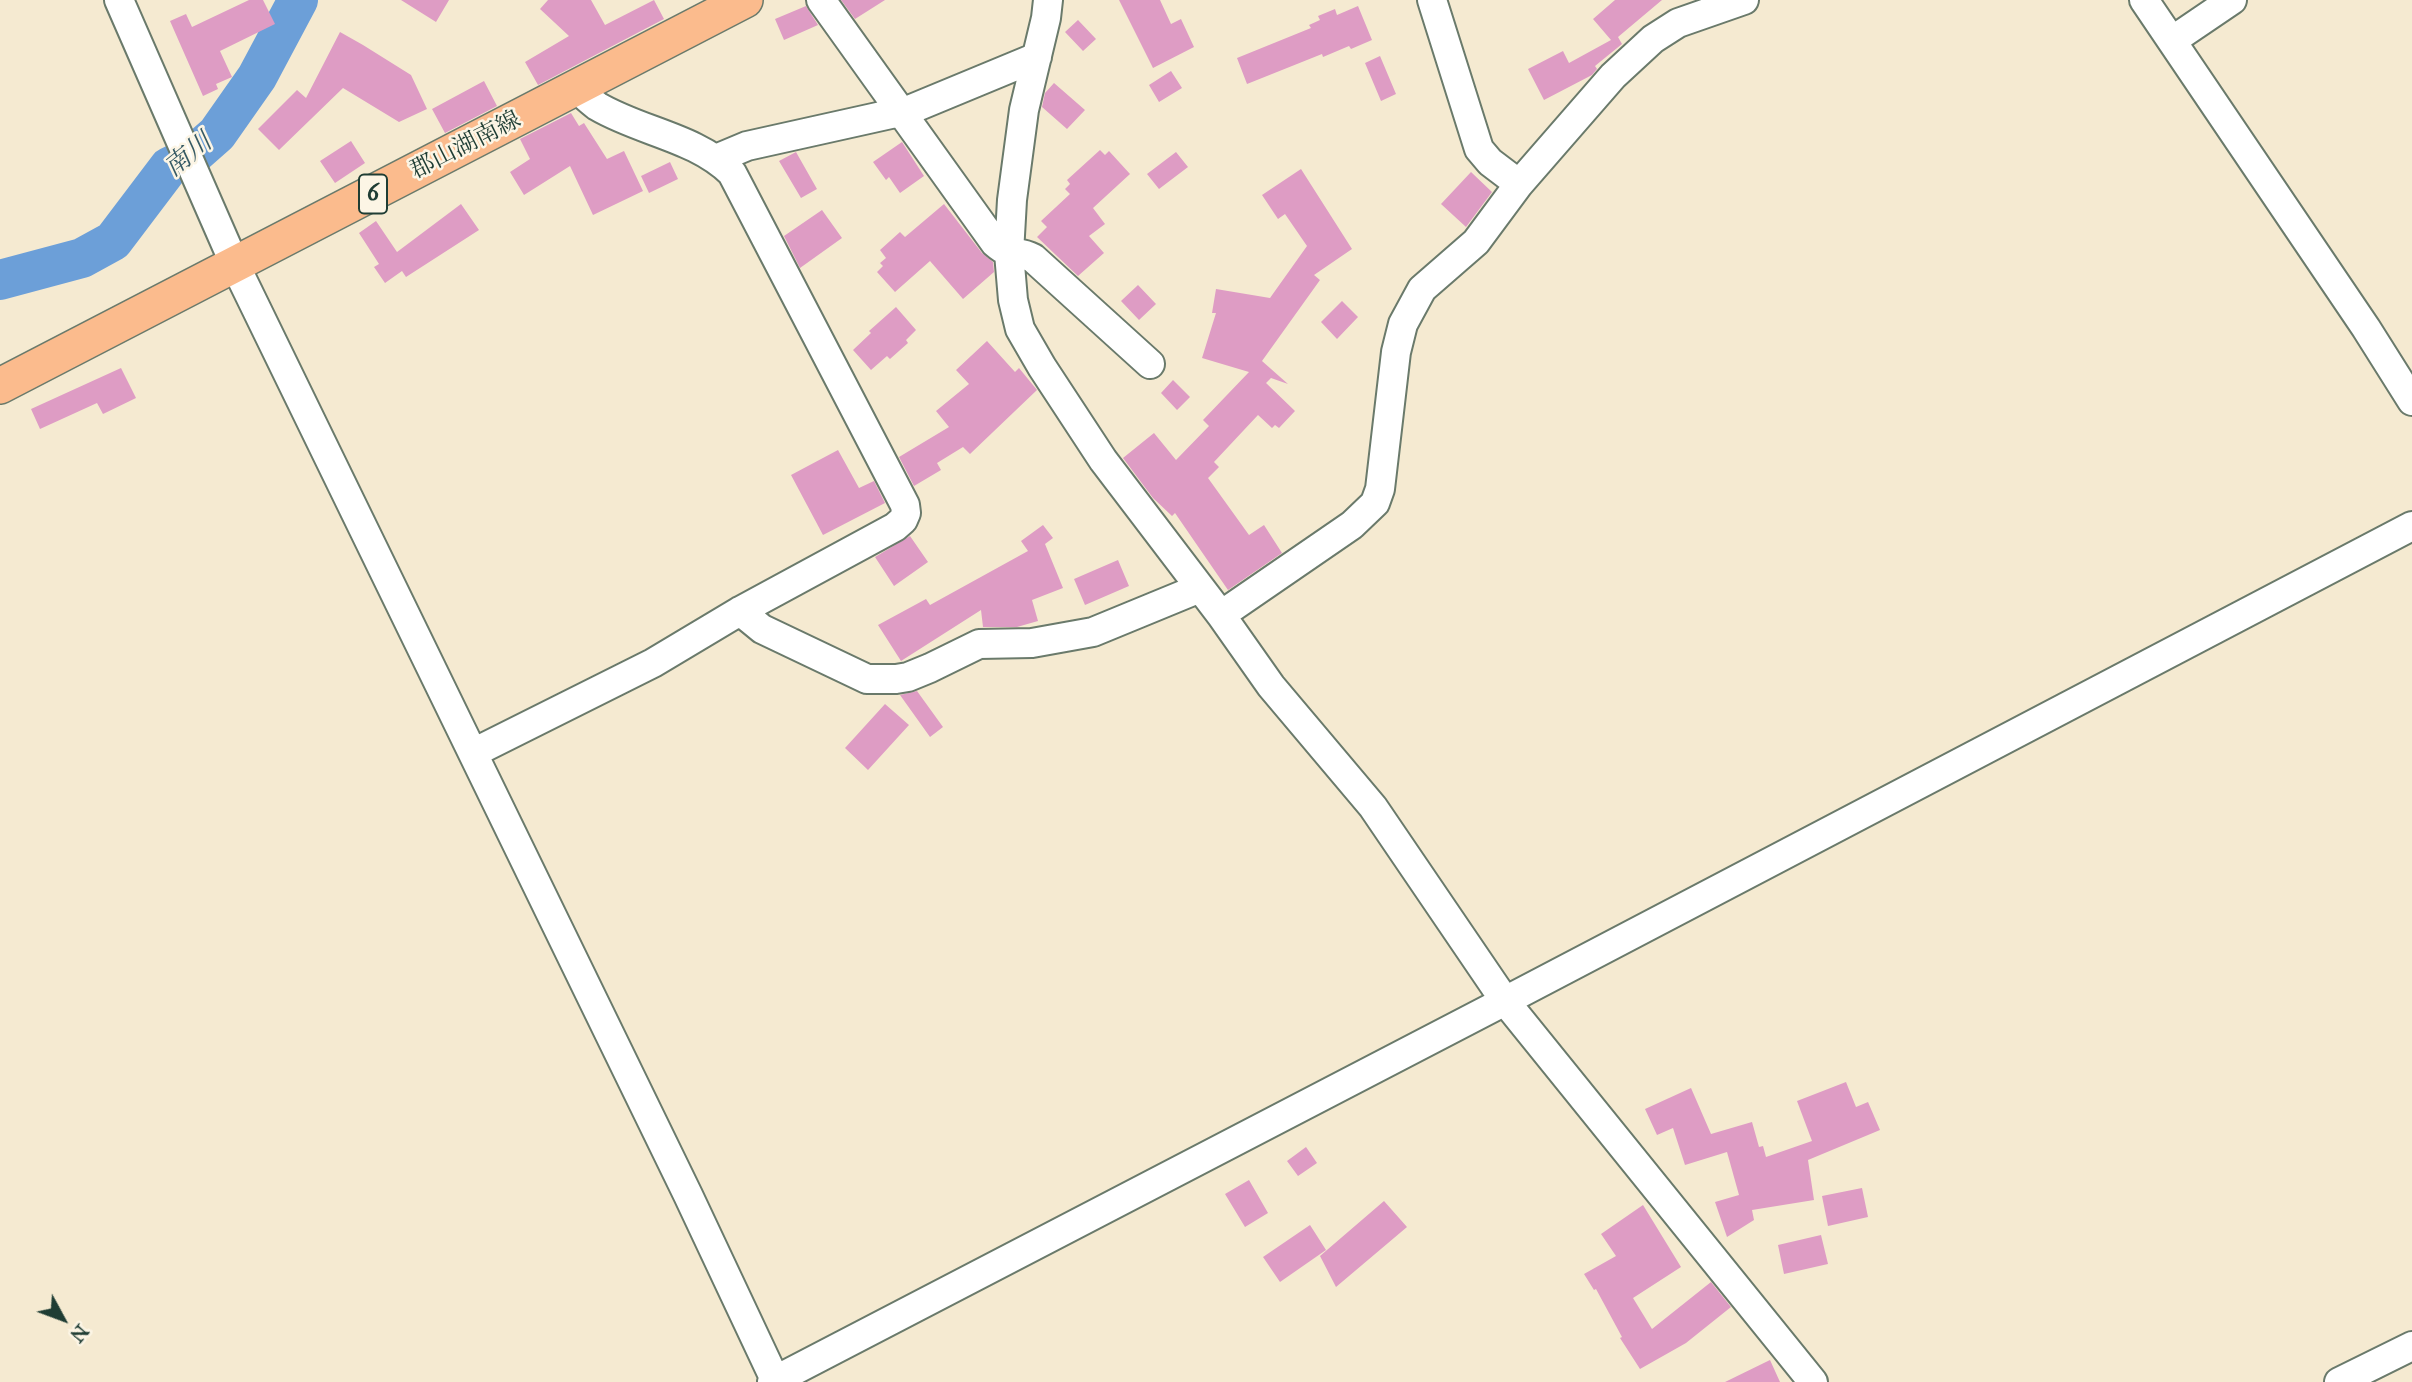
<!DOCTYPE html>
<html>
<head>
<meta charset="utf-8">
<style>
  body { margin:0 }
  #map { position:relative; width:2412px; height:1382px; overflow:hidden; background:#f5ead1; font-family:"IM FELL Great Primer",serif }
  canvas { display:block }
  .north { position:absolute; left:28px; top:1284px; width:70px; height:70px; -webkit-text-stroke:5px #fcf5e5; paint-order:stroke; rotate:131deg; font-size:19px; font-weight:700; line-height:28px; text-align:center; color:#1f3d34 }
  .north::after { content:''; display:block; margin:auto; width:24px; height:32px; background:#1f3d34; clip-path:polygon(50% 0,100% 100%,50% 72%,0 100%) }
</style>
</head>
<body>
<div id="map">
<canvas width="2412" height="1382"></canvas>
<div class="north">N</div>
</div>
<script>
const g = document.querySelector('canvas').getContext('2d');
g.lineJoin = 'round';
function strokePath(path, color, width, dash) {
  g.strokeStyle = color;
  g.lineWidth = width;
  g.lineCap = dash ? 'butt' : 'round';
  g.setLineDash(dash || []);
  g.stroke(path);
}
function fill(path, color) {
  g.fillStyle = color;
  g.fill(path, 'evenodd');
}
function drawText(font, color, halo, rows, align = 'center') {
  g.font = font + ' "IM FELL Great Primer","Noto Serif JP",serif';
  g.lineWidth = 5;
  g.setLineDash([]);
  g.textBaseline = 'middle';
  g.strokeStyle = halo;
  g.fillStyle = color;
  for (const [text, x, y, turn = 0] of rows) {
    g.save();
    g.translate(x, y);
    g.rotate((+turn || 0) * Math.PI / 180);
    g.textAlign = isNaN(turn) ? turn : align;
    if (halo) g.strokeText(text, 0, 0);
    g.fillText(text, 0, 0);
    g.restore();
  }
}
strokePath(new Path2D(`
  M0 280 82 258 113 241 169 167 192 156 217 134 257 77 298 0`), '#6c9fd8', 40);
fill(new Path2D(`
  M249 0H263L275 24 220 51 232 77 216 84 218 89 203 96 170 21 186 14 192 27Z
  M401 0H449L436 22Z
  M548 0H591L605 25 654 0 664 19 538 85 525 62 569 36 540 9Z
  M841 0H885L855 19Z
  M1119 0H1160L1171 24 1181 19 1194 47 1153 68Z
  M1615 0H1662L1618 37 1622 44 1595 66 1597 69 1592 75 1544 100 1528 69 1563 51 1569 63 1611 40 1593 19Z
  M806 6 818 25 784 40 775 19Z
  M1358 6 1372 40 1351 49 1349 46 1323 57 1322 54 1247 84 1237 58 1311 28 1309 25 1320 20 1318 16 1335 9 1337 15Z
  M1078 20 1096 39 1083 51 1065 32Z
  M340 32 363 45 411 75 427 109 399 122 343 88 279 150 258 129 297 90 306 98Z
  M1380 56 1396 94 1381 101 1365 63Z
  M1171 71 1182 88 1159 102 1149 85Z
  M484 81 497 106 445 133 432 109Z
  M1054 83 1085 110 1067 129 1042 107 1045 93Z
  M571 113 579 126 584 123 607 159 624 151 643 191 593 215 570 166 524 195 510 172 530 159 520 139Z
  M351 141 365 163 335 183 320 161Z
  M902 142 924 176 900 193 889 177 886 180 873 162Z
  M1100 150 1105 155 1109 151 1130 174 1093 208 1105 224 1089 236 1104 253 1078 276 1037 237 1047 227 1041 221 1070 194 1065 189 1070 184 1067 180Z
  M796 152 817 189 801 198 779 161Z
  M1176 152 1188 167 1159 189 1147 174Z
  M670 162 678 179 649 193 641 176Z
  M1301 169 1352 249 1314 275 1320 280 1262 361 1288 384 1271 378 1266 383 1295 411 1279 428 1275 425 1272 428 1258 415 1214 462 1219 467 1208 478 1249 535 1264 525 1282 553 1228 590 1175 513 1172 516 1153 498 1123 458 1154 433 1176 460 1209 426 1203 420 1249 372 1202 358 1216 313H1212L1216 289 1270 298 1307 246 1285 214 1278 219 1262 195Z
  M1471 172 1492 192 1466 227 1441 204Z
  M461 204 479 230 406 277 402 271 385 283 374 267 379 264 359 233 376 221 397 252Z
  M944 204 982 253 993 262 994 272 963 299 930 261 895 292 877 272 883 266 880 263 886 258 880 250 900 232 905 237Z
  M822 210 842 238 800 268 784 236Z
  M1138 285 1156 304 1139 320 1121 301Z
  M1342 301 1358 317 1337 339 1321 322Z
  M896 307 916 330 906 340 908 343 890 359 887 356 871 370 853 350 871 333 869 331Z
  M987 341 1015 372 1019 368 1037 390 970 454 963 447 937 463 941 470 914 486 899 457 949 427 936 411 969 384 956 370Z
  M121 368 136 398 103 414 97 403 40 429 31 409Z
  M1173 380 1190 397 1177 410 1161 393Z
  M838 450 859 488 874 481 885 503 823 535 791 475Z
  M1043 525 1053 538 1045 544 1063 588 1032 600 1038 621 1017 627H983L981 610 901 661 878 625 926 599 930 605 1028 551 1021 541Z
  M910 536 928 562 894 586 875 557Z
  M1118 560 1129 586 1085 605 1074 579Z
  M917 691 943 727 930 737 900 695Z
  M885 704 909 725 868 770 845 748Z
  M1846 1082 1856 1107 1868 1102 1880 1130 1808 1160 1814 1200 1752 1210 1754 1220 1727 1237 1715 1202 1739 1195 1727 1152 1685 1165 1673 1128 1657 1135 1645 1109 1691 1088 1711 1134 1752 1122 1759 1147 1763 1146 1766 1157 1812 1141 1797 1101Z
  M1306 1147 1317 1163 1298 1176 1287 1161Z
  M1249 1180 1268 1213 1245 1227 1225 1194Z
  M1862 1188 1868 1217 1828 1226 1822 1196Z
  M1384 1201 1407 1227 1336 1287 1320 1256Z
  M1643 1205 1681 1267 1633 1298 1652 1329 1711 1282 1731 1307 1686 1343 1640 1369 1620 1338 1622 1337 1596 1289 1594 1290 1584 1274 1616 1256 1601 1234Z
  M1310 1225 1326 1250 1280 1282 1263 1257Z
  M1821 1235 1828 1264 1784 1274 1778 1245Z
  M1770 1360 1780 1382H1725Z`), '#de9cc4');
const minor = new Path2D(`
  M119 0 235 265 688 1195 776 1382
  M821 0 995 243C1012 258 1016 249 1033 258L1150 364
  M1048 0 1046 18 1024 110 1012 200 1009 253 1013 300 1020 329 1042 367 1103 460 1221 615 1271 686 1373 807 1505 1001 1813 1382
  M1432 0 1479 149 1490 162 1519 184
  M2144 0 2366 328 2412 401
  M2173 40 2232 0
  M716 159 747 146 909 110 1037 57
  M740 611 762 629 867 679H896L908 677 930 668 979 644 1032 643 1093 632 1200 588
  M1221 615 1352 525 1375 503 1380 489 1396 352 1403 324 1422 289 1476 242 1519 184 1613 76 1653 39 1678 23 1744 0
  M473 753 653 663 740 611 895 527 903 520 906 513 905 505 732 173C695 137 641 132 597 106 590 101 583 94 576 88
  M772 1382 1505 1001 2412 526
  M2339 1382 2412 1346`);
const major = new Path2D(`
  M0 386 745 0`);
strokePath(minor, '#6a7a6b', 32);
strokePath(major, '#6a7a6b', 38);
strokePath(minor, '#fff', 28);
strokePath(major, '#fbbb8d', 35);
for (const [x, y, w] of [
  [373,194,28]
]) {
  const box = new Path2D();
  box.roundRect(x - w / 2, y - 19.5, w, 39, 5);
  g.fillStyle = '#fcf5e5';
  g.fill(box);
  strokePath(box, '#1f3d34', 2);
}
drawText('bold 23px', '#1f3d34', null, [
  ["6",373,194]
]);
drawText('24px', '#1f3d34', '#fcf5e5', [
  ["郡山湖南線",466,146,-27]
]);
drawText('italic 26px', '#365a65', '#fcf5e5', [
  ["南川",189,156,-39]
]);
</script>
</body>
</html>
